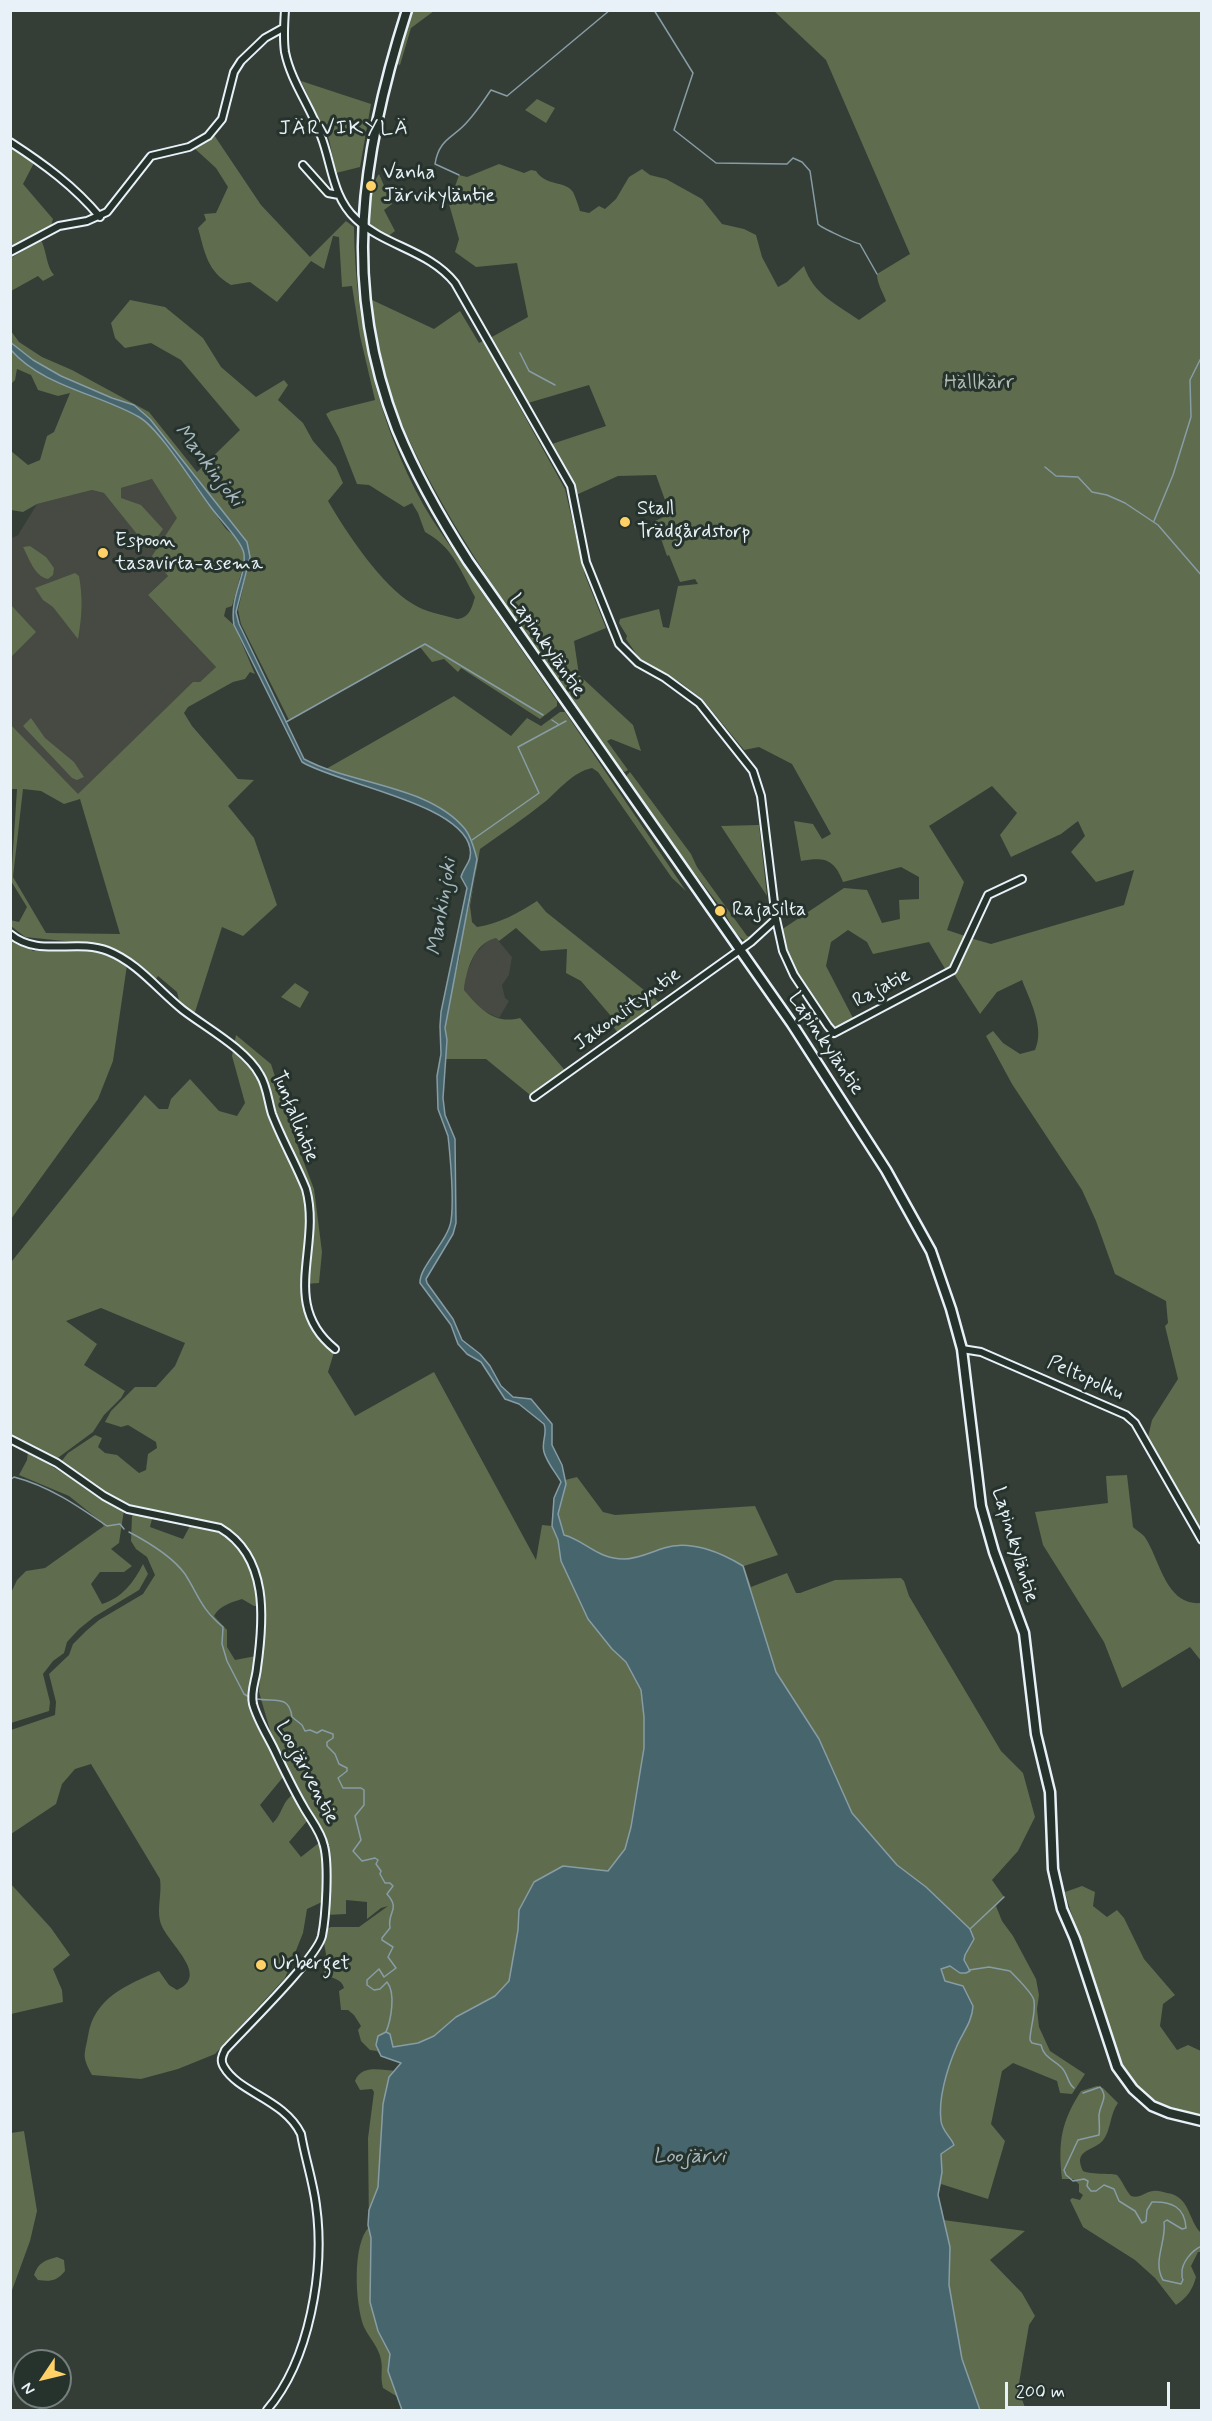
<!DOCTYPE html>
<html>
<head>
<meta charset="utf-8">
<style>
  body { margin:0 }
  #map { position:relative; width:1212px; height:2421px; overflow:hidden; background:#353d37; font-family:Mynerve,sans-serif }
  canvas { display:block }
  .frame { position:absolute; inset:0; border:12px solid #e8f1f8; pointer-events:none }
  .north { position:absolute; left:12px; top:2349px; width:60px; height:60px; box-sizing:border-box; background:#26332d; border:2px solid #747f7e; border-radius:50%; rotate:235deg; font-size:16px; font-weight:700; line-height:24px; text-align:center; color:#e8f1f8 }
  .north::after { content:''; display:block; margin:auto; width:21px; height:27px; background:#ffd166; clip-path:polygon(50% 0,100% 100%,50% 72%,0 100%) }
  .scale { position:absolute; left:1005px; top:2382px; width:165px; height:27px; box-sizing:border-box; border:3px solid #e8f1f8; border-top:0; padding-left:8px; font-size:18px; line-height:21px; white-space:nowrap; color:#e8f1f8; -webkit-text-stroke:4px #26332d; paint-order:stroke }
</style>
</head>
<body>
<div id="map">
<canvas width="1212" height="2421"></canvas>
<div class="frame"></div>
<div class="north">N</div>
<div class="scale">200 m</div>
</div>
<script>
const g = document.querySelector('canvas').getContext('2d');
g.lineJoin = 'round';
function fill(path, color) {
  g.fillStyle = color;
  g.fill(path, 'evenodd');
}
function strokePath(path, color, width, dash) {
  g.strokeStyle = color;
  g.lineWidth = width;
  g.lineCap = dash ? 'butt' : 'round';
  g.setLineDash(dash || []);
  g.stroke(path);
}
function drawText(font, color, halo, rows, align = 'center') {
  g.font = font + ' Mynerve,sans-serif';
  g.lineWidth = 6;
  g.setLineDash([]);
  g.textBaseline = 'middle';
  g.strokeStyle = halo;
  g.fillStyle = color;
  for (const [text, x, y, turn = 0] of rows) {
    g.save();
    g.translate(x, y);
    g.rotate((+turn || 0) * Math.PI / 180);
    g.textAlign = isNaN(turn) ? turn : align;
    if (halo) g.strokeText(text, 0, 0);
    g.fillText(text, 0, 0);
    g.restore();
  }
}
fill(new Path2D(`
  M152 479 197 548 148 595 216 667 200 682 193 683 78 795 11 725 10 539 18 535 37 504 92 490 104 493Z
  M496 938 512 957 509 975 502 985 505 998 509 1001 499 1018 481 1010 464 990 466 974 475 954 488 940Z`), '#474943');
fill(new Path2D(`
  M412 11H434L411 28 400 65 395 63Z
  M774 11H1201V1533L1148 1437 1152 1420 1178 1379 1165 1326 1168 1323 1166 1301 1115 1274 1096 1221 1082 1190 1012 1084 986 1036 993 1031 1003 1043 1020 1054 1035 1050C1045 1028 1030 1001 1022 980L997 992 980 1014 954 974 970 938 991 944 1124 905 1134 870 1096 882 1071 852 1085 836 1078 821 1061 834 1011 857 1000 835 1017 813 992 786 929 826 964 882 947 930 965 936 952 968 947 972 929 942 873 954 867 942 848 930 831 942 826 966 854 1020 839 1028 832 1026 790 965 781 930 844 888 867 890 882 923 900 919 899 900 919 899V877L901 867 843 882C834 859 825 857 801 861L794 821 813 824 822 839 831 834 792 764 759 747 744 750 703 700 681 683 639 658 626 639 627 636 619 623 620 619 659 609 663 627 669 628 678 586 698 584 695 579 680 582 669 555 667 556 655 521 670 514 656 475 618 476 576 495 552 444 606 426 589 385 528 403 490 338 528 317 517 263 476 267 455 252 459 239 449 204 459 175 467 177 499 164 524 173 531 170 536 171C546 187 565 180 573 192 576 198 578 205 580 211L589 213 599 206 605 209 616 199 629 177 642 169 650 175 666 179 702 199 722 224 744 229 756 235 762 257 778 287 787 282 804 266C814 295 835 303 859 320L886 301C883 292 877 284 877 274L910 254 826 60Z
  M301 81 371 104 360 167 336 173 329 139Z
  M537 99 555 108 546 123 525 110Z
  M214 135 261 205 310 257 346 221 354 227C355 322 377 422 424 506 435 525 449 544 462 563 493 609 525 655 557 701V706L540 719 461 668 458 672 444 659 432 662 420 647 289 720 241 624 238 610 250 557 247 542 194 476 190 479 226 529 238 539 244 553V563L232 606 226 608 224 616 234 625 255 674 250 672 245 679 233 682 188 707 184 713 192 726 238 779 254 780 228 806 254 838 277 905 243 936 222 927 195 1012H190L179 1000 177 992 158 976 156 979 127 958 103 945 25 937 11 926 10 920 19 922 27 907 11 881 17 789H11V725L78 794 193 682H200L216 667 148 595 168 576 152 556 177 518 152 479 121 488V498L141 505 163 529 149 549 104 493 92 490 37 504 23 512 11 510V451L28 465 40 460 47 436 54 432 70 393 58 396 38 390 31 375 17 369 15 380 11 384V331L19 342 42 357 72 370 149 412 197 472 240 430 181 360 151 343 125 348 115 338 111 323 130 300 165 307 203 338 221 367 256 397 284 380 288 385 278 400 303 423 313 441 336 467 343 483 328 501C346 532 382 586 413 604 425 612 443 615 457 619 469 618 472 608 475 597 460 570 453 547 425 532L418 513 412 503 404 507 369 485 357 484 339 438 326 414 331 411 375 400 360 336 352 286 342 287 339 237 333 236 324 269 311 261 277 302 250 282 231 285C207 271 205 253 198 228L206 220 204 214 216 213 228 187 216 168 193 147ZM23 789 41 791 64 804 80 799 120 934 46 933 13 877Z
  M10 146 35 161 23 184 53 219 51 226 11 247Z
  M379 174 392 204 384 210 395 231 387 237C380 232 372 228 369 221 366 212 373 181 379 174Z
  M41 240C47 252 46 266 54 275L43 281 38 276 11 291V258Z
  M370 299 434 329 460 311 479 343 483 341 565 489 585 575 606 628 574 641 579 675 633 725 641 751 611 739 607 741 628 770 625 772 621 770C564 688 505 609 454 524 432 486 410 447 395 406 383 371 377 335 370 299Z
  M30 546 46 557 54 568 53 575 48 579C34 576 29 558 23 547Z
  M75 573 79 576C83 598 82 617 78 639L53 607 43 600 35 588Z
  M11 605 36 632 11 657 10 605Z
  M454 696 511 736 527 718 541 726 560 712H565L686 891 672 878 598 772 592 768C573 772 560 789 546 801 525 818 502 833 480 849L470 906 472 922 477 927C499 924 518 913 537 901L546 912 659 1002 618 1033 609 1021 610 1015 581 981 566 973 567 949 541 951 516 928 499 941 496 938C474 943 466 970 464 990 479 1008 494 1025 520 1018L569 1075 535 1099 486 1059H446V1013L460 956V943C464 927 479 870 476 858 463 796 376 787 326 769Z
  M31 718 45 738 74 762 84 777 77 780 72 778 23 726Z
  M630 772 691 854 697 867 747 936 751 937 747 941C735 938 729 918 722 909 689 867 658 823 626 780L627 775Z
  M759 825 767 896 721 826Z
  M11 936 33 951 97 949 127 965 113 1061 98 1099 11 1219Z
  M295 983 309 992 300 1008 281 997Z
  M236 1035 271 1064 295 1139 314 1189 322 1252 319 1283 305 1284 311 1318 335 1349 328 1372 355 1416 434 1372 536 1560 542 1525 552 1526 558 1540 564 1536 558 1515 565 1480 577 1477 603 1512 615 1515 755 1506 778 1555 744 1566 751 1587 787 1573 796 1593H800L835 1580 901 1578 904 1581 909 1596 1001 1751 1023 1773 1035 1817 1018 1851 992 1880 1004 1897 996 1906 1002 1921 1013 1936 1036 1979 1039 1995 1037 2009 1039 2027 1050 2051 1085 2074 1072 2094 1060 2093 1057 2081 1013 2063 1002 2071 991 2124 1005 2141 988 2199 941 2184 938 2195 644 1683 650 1717 640 1867 518 1930 517 1937 523 1939 402 2410 398 2397 383 2388C380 2378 383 2369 381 2360 379 2347 369 2338 364 2327 355 2305 352 2244 369 2227L368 2138 374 2092 372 2089 360 2090 355 2081C361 2064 382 2070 396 2071L401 2063 381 2056 377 2051 370 2050 361 2041 358 2030 361 2026 354 2015 348 2010H341L339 1991 344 1988C342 1979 332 1978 324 1975L326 1954 323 1938 325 1930 331 1927H359L388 1906 381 1908 367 1919V1902L346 1900V1914L327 1915 328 1853 272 1737 259 1692 265 1599 261 1581 248 1553 237 1537 221 1526 130 1507 106 1494 60 1463 68 1453 95 1435 102 1438 98 1447 105 1453 117 1455 139 1473 146 1470 148 1454 157 1448 156 1442 128 1425 121 1427 105 1422 111 1411 135 1387H156L175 1366 185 1343 101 1308 66 1321 97 1344 84 1365 125 1391 121 1398 104 1415 93 1432 55 1460 11 1436 12 1261 145 1095 159 1109H168L171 1099 190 1079 219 1111 237 1116 245 1103 232 1056Z
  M28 1452 124 1510 119 1543 111 1549 132 1566 124 1572H100L91 1584 102 1604C122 1598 134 1582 143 1564L148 1574 139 1590 94 1617 79 1629 67 1642 64 1653 53 1661 43 1674 50 1702 49 1711 11 1723 10 1595 17 1580 26 1571 45 1568 104 1526 99 1520 69 1496 19 1475 27 1460Z
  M1127 1475 1133 1527C1136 1530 1141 1533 1144 1536 1160 1558 1165 1606 1201 1603L1202 1662 1190 1647 1122 1688 1104 1642 1043 1545 1035 1512 1108 1503 1106 1476Z
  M135 1514 152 1519 150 1527 183 1539 191 1524C198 1525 208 1525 214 1528 244 1540 255 1577 260 1606H254L242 1599C232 1602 219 1606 214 1616L227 1630V1647L235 1660 256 1656 250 1695 284 1776 260 1805 273 1823C283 1813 282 1801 294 1794L308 1820 289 1842 301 1857 320 1842 323 1852 322 1902 307 1909 303 1933 285 1978 215 2054 178 2069 141 2079 92 2075C82 2056 84 2057 88 2036 94 1998 126 1985 159 1971L169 1985 177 1990C212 1975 165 1942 160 1921 157 1907 162 1894 160 1879L91 1764 75 1769 62 1784 56 1804 11 1834V1730L55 1715 56 1702 49 1674 69 1655 73 1644 86 1631 99 1620 143 1594 155 1575 147 1557 136 1549 131 1541 132 1516Z
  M10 1883 51 1928 70 1955 53 1969 62 1990 63 2002 11 2014Z
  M1082 1886 1095 1892 1093 1906 1107 1917 1117 1910 1124 1918 1144 1959 1175 1995 1163 2004 1160 2026 1177 2050 1188 2045 1201 2051V2116C1181 2110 1159 2106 1142 2092 1110 2065 1102 2000 1089 1961 1081 1938 1071 1916 1065 1892Z
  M1097 2086 1103 2088 1118 2103C1110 2114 1111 2129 1104 2139 1095 2152 1072 2148 1083 2171 1092 2175 1114 2173 1117 2175 1122 2180 1126 2191 1131 2196 1140 2199 1144 2192 1153 2191 1157 2190 1163 2192 1167 2193 1190 2196 1188 2220 1201 2233V2252H1198L1191 2266 1196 2277C1193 2289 1187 2298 1176 2305L1155 2278 1135 2260 1083 2227 1070 2200 1072 2198 1080 2200 1083 2195 1079 2192V2184L1073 2179H1062C1058 2142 1061 2122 1081 2091Z
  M24 2131 37 2211 30 2241 11 2293V2133Z
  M942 2208 943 2220 1025 2231 990 2260 1022 2293 1035 2316 1029 2325 1018 2389 1026 2410H960L929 2219Z
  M57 2257 64 2260 65 2271C57 2281 50 2282 38 2280L34 2275C38 2263 45 2260 57 2257Z`), '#5f6c4e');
const water = new Path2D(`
  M10 342 33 360 61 376 112 398 134 405 150 419 247 542 250 557 236 612 239 624 304 759C352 785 429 785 465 829 472 838 474 849 477 859L445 1028 447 1040 443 1098 445 1115 455 1139 456 1223 453 1234 426 1279 427 1283 453 1319 462 1340 480 1354 490 1366 501 1386 513 1397 531 1399 552 1424V1445L562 1465 566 1484 558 1514 564 1535C586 1541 597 1559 624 1559 638 1559 651 1552 664 1548 690 1539 722 1553 743 1566L776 1672 819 1739 852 1813 897 1865 926 1887 970 1929 974 1939 965 1955 964 1960 970 1971 966 1973H960L950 1966 941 1969 945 1981 963 1986 973 2006C972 2023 962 2033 956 2048 947 2069 938 2099 941 2121 942 2131 951 2137 954 2145L941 2154 942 2172 938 2195 950 2247 949 2285 962 2359 980 2410H402L388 2371 390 2354 378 2331 370 2302 371 2238 368 2225 369 2210 378 2187 383 2104 389 2077 401 2063 381 2056 376 2045 378 2036 386 2032 390 2034 393 2047 418 2043 434 2036 456 2017 495 1996 509 1981 518 1930 519 1910 534 1882 563 1866 608 1871 625 1849 631 1827 644 1748V1717L641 1690 626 1662 612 1649 588 1619 561 1561 558 1540 552 1526 554 1498 561 1482C556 1473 547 1463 544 1452 541 1442 548 1433 544 1424L519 1404 505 1399 481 1362 467 1354 458 1344 451 1325 420 1283C419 1267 448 1241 451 1221 454 1201 451 1166 449 1145L448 1136 438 1109 437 1076 441 1054 440 1026 441 1012 467 888 461 877C464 866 473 861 470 848 461 803 338 784 302 762L234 625C229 597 247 575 244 554 242 541 219 519 210 506 194 485 160 429 139 417 99 394 42 386 11 350Z`);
fill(water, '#47656d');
strokePath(water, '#879da5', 1.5);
strokePath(new Path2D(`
  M654 10 693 73 674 130 716 163 787 164 793 158 802 162 810 171 818 224C821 228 855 243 860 244L877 274
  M459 175 435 164C439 138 454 138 468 121 477 111 484 100 491 90L507 96 610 10
  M520 353 529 371 555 385
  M1045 467 1056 476 1078 477 1092 492 1107 495 1125 503 1158 525 1202 576
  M1154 521 1173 475 1191 417 1190 380 1202 356
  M552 720 558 724
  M286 722 425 644 543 715
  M472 840 539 793 518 747 566 721
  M10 1480 14 1477C49 1486 78 1506 107 1526L120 1524 124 1529
  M129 1532C148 1542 172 1556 185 1574 199 1596 201 1609 223 1627L222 1644 227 1661 244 1694 249 1697
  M257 1699C276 1702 289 1695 292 1717L302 1725 305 1731 310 1730 317 1733 322 1730 333 1734V1738L327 1742V1746L335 1754 339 1764 347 1768V1771L338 1778 343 1788H361L364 1790V1805L355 1816 361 1840 353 1851 362 1861 375 1858 378 1860 376 1864 381 1871 380 1874 385 1883H390L393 1886 387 1894C401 1910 387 1911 390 1928L382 1938V1940L393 1947 388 1957 396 1968 384 1977 379 1969 367 1980V1985L374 1990 380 1989 387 1982C396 1993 391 2020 386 2032
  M970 1929 1004 1897
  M969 1970 989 1967 1010 1971C1015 1976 1034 1995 1034 2001 1036 2013 1030 2028 1030 2040L1032 2043 1041 2045C1044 2058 1053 2059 1061 2067 1068 2073 1067 2083 1074 2088
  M1083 2093 1100 2087C1109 2098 1100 2103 1099 2115 1099 2122 1100 2128 1099 2135L1078 2140 1064 2170 1066 2175 1073 2181 1084 2179 1088 2181 1087 2186 1091 2191H1096L1104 2185 1114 2189 1119 2201 1135 2211 1142 2223 1146 2221 1147 2210 1152 2202C1171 2201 1185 2207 1186 2228L1182 2229 1167 2220 1164 2222C1167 2240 1152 2262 1163 2280L1181 2284C1185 2275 1182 2284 1182 2274 1181 2263 1192 2250 1202 2246`), '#879da5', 1.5);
const minor = new Path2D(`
  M285 10C284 24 283 38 285 52 291 82 311 107 321 136 332 164 332 197 356 219 386 247 429 250 455 283L571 486 586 562 619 644 638 663 665 678 699 703 753 771 761 796 776 919 783 951 794 975 828 1026 834 1033 953 970 988 895 1022 879
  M10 142C44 164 74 186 100 217
  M303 165 328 193 339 195
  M10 252 59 226 87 221 107 212 151 156 189 147 208 136 222 119 234 72 241 61 265 38 283 28
  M10 934C39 958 76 938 108 951 138 963 158 990 183 1010 205 1027 247 1050 260 1075 267 1086 268 1101 272 1114 282 1140 296 1164 306 1189 322 1247 279 1304 335 1349
  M534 1097 751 942 776 919
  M962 1349 981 1352 1126 1415 1135 1423 1202 1540
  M10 1439 57 1463 104 1496 128 1509 220 1528C269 1557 264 1619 257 1668 256 1680 250 1691 253 1704 257 1719 267 1735 274 1749 283 1768 292 1787 303 1806 310 1819 321 1831 324 1846 329 1865 326 1916 322 1936 317 1958 244 2029 225 2050 222 2056 220 2061 224 2067 239 2093 284 2099 301 2134 305 2158 313 2181 316 2205 325 2269 310 2360 267 2410`);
const secondary = new Path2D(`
  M407 10C361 154 341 285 397 429 416 475 441 519 468 561L792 1024 886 1170 931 1251 951 1309 962 1349 981 1506 994 1552 1024 1633 1036 1734 1050 1792 1053 1869 1062 1909 1075 1939 1117 2067 1133 2089 1152 2106 1169 2113 1202 2121`);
strokePath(minor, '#e8f1f8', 10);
strokePath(secondary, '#e8f1f8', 13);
strokePath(minor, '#26332d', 6);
strokePath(secondary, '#26332d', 8);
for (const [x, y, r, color] of [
  [371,186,6,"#ffd166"],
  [625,522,6,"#ffd166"],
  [103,553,6,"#ffd166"],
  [720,911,6,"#ffd166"],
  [261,1965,6,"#ffd166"]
]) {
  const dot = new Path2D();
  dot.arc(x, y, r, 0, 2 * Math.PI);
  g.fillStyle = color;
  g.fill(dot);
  strokePath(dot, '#26332d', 2);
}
drawText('20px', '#e8f1f8', '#26332d', [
  ["Vanha",383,174],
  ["Järvikyläntie",383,197],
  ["Stall",637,510],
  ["Trädgårdstorp",637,533],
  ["Espoon",115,542],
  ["tasavirta-asema",115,565],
  ["Rajasilta",732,911],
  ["Urberget",273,1965]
], 'left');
drawText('20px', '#b1bcb4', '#26332d', [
  ["Hällkärr",979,384]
]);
drawText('20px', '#e8f1f8', '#26332d', [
  ["Lapinkyläntie",546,646,55],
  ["Rajatie",882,989,-28],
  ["Jakoniityntie",628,1010,-36],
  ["Lapinkyläntie",825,1044,56],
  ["Tunfallintie",294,1117,68],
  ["Peltopolku",1085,1379,24],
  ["Lapinkyläntie",1014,1545,73],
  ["Loojärventie",306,1773,62]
]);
g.letterSpacing = '1.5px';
drawText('21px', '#e8f1f8', '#26332d', [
  ["JÄRVIKYLÄ",344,130]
]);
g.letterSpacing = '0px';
drawText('italic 21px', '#a8b9c0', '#26332d', [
  ["Mankinjoki",208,466,52],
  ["Mankinjoki",443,907,-81],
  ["Loojärvi",689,2158]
]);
</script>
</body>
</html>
